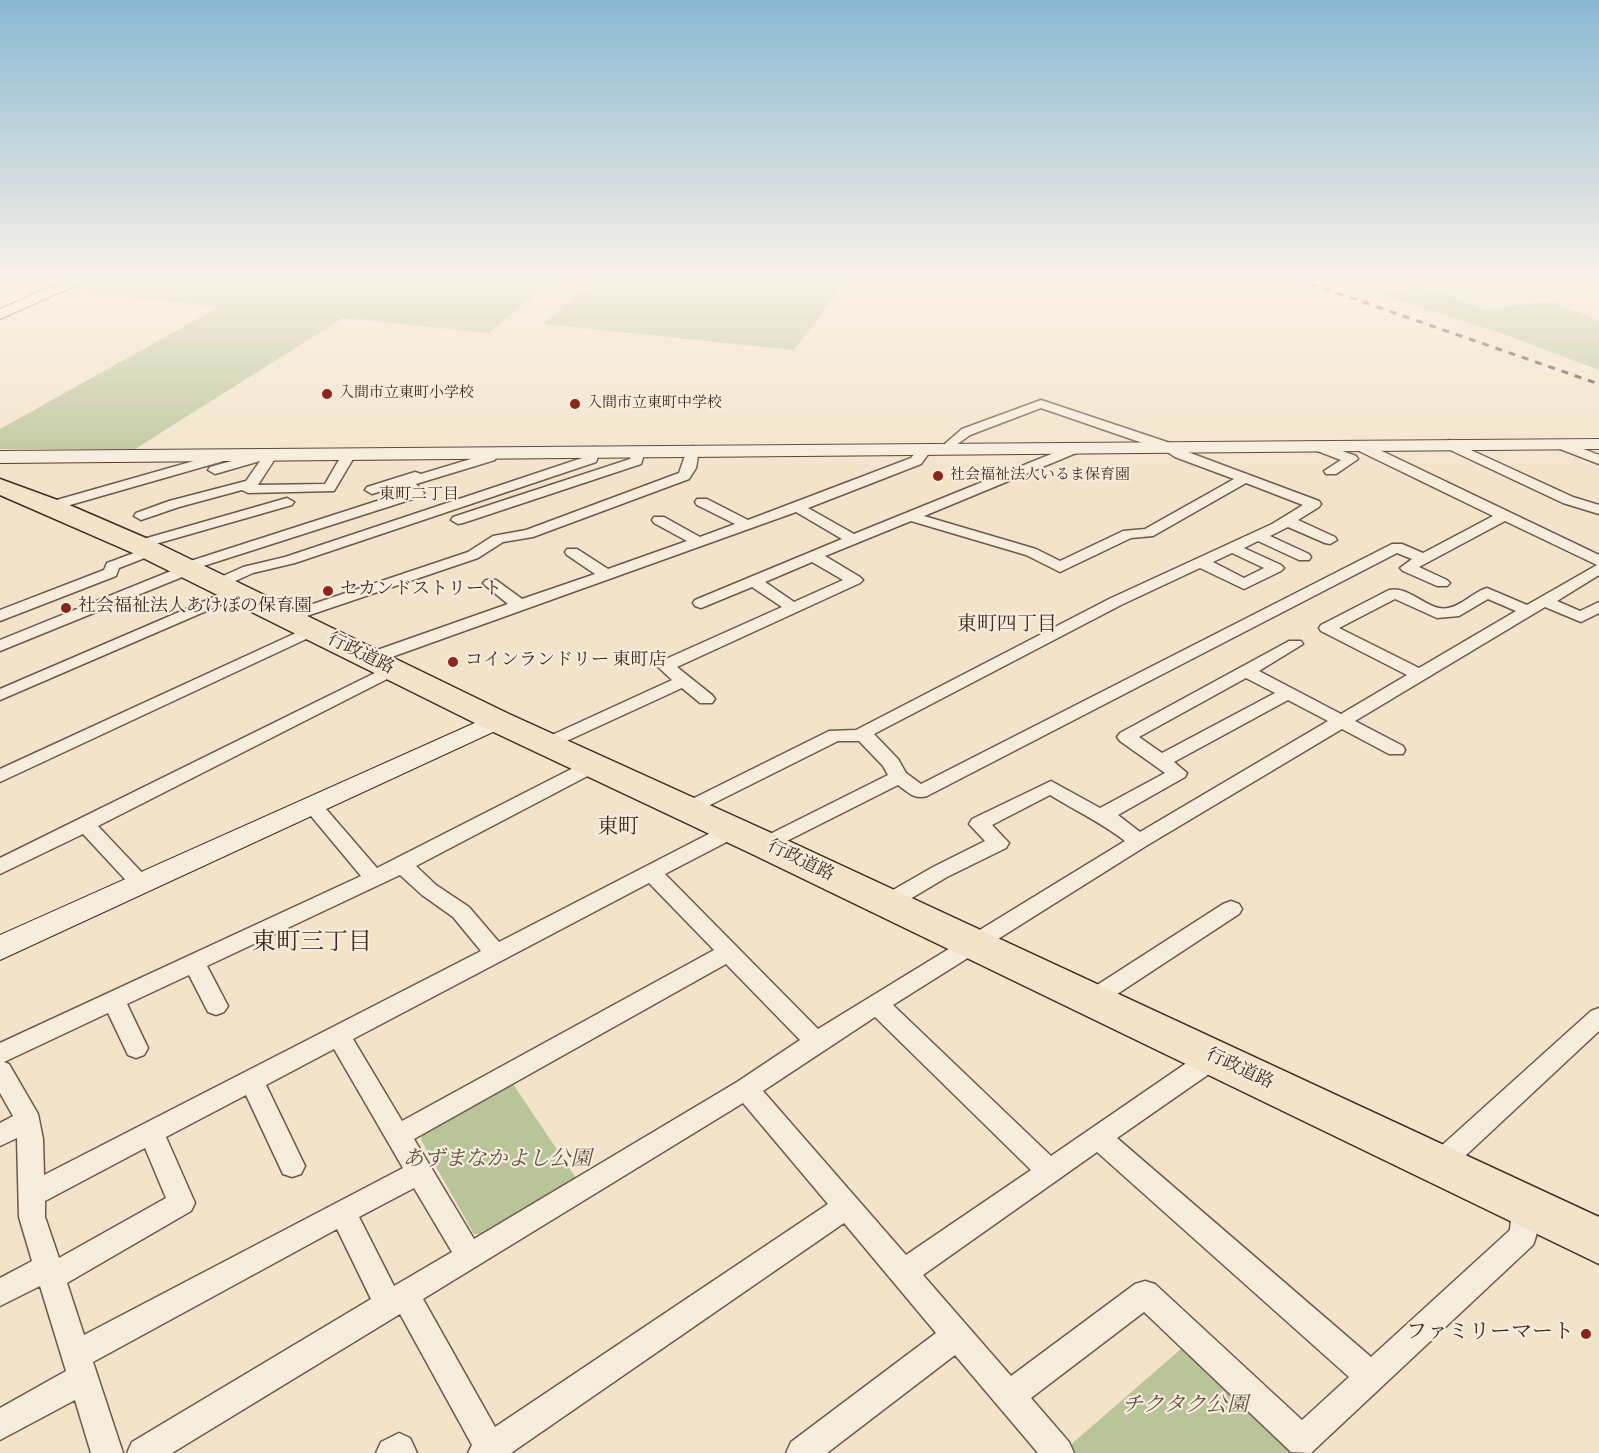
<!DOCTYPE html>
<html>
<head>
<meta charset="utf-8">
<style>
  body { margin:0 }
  canvas { display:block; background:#f3e3c9 }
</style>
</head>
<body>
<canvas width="1599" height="1453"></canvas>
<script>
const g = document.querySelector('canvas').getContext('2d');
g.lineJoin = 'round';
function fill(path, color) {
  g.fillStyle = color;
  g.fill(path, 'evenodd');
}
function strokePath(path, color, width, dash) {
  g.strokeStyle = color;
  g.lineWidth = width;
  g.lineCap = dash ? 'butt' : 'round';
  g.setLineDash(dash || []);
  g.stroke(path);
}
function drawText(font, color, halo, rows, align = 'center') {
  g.font = font + ' Vollkorn,"Noto Serif JP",serif';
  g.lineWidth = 4.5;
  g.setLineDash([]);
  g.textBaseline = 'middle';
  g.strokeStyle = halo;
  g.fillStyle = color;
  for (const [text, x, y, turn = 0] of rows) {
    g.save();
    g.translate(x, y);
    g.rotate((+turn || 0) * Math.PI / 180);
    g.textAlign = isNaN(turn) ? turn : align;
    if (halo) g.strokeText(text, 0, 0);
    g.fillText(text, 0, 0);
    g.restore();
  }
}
fill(new Path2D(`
  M82 279H554L488 333 343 318 135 449H0V429L219 307 62 288Z
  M598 279H847L794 350 543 324Z
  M1419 287 1435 289 1483 310 1542 302H1553L1599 321V370L1506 335 1383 295V292Z
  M511 1081 578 1181 488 1235 474 1234 421 1140 423 1130Z
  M1189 1342 1300 1453H1072L1067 1448Z`), '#b9c498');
const street = new Path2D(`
  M1041 400 1176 445 1185 451 1319 501 1321 504 1319 507 1298 520 1335 537 1337 540 1330 544 1325 543 1288 527 1270 536 1309 554 1311 557 1309 560H1299L1258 541 1244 548 1281 565 1284 568 1281 571 1244 589 1200 568 1121 605 874 734 898 759 906 773 921 784 1392 544H1402L1423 553 1493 516 1353 448 1352 445 1353 442H1363L1599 555V575L1557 601 1580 611 1599 602V613L1581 622 1545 607 1355 721 1403 746 1405 750 1403 754H1389L1342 729 1146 846 893 1005 1051 1156 1204 1051 1213 1048 1222 1051 1225 1058 1222 1065 1117 1138 1371 1357 1510 1230 1512 1207 1516 1199 1525 1195 1534 1199C1541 1212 1539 1231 1533 1245L1311 1453 1291 1452 1144 1312 1031 1398 1069 1442 1074 1453H1038L955 1355 827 1453H786L791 1442 936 1333 844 1223 511 1453H468L472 1445 400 1314 172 1453H127L132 1442 371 1299 337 1229 93 1362 123 1453H91L75 1400 0 1440V1408L66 1371 40 1286 0 1306V1278L32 1261 19 1217 17 1138 0 1146V1123L13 1116 0 1093V1043L361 876 306 810 303 806 306 802 313 800 320 802 377 868 587 761H601L603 765 601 769 416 866 436 885 469 907 499 942 726 825 733 823 740 825 743 830 740 835 665 874 818 1029 1125 841C1102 823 1076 811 1050 795L992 825 1009 843 1006 848 947 877 895 908 887 911 879 908 876 903 879 898 933 867 985 841 969 824 972 819 1051 781 1100 808 1165 773 1120 741 1117 737 1120 733 1289 641H1301L1303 644 1259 671 1341 714 1407 675 1321 631 1319 628 1321 625 1389 590C1410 585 1428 612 1448 608 1462 606 1473 592 1487 588L1527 605 1597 565 1505 521 1419 567 1447 580 1450 583 1447 586H1437L1403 571 1400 568 1412 559 1397 553 927 796C914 800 908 792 898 785L765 852 758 850 755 845 758 840 888 775 883 766 859 741H838L694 813 687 815 680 813 677 809 680 805 829 731 856 730 1109 599 1272 524 1303 505 1246 483 1153 536 1131 538 1060 572 1026 555 911 521 825 556 860 577 863 580 860 583 677 667 712 695 715 699 712 703H700L682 688 547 750 541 748 538 744 541 740 672 680 657 666 659 662 782 607 752 587 701 608 695 606 693 603 695 600 842 539 796 512 375 663H363L361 659 363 655 508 604 486 586 483 583 486 580H496L522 599 595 574 567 555 565 552 567 549H577L608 569 687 541 654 523 652 520 654 517H664L700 537 735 524 697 505 695 502 697 499H707L748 520 911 458 921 446 926 445 932 449 921 464 808 508 854 534 1076 444 1081 445 1082 448 1081 451 924 516 1036 549 1060 561 1123 531 1145 529 1234 479 1175 457 1166 451 1041 408 970 435 945 453 939 449 962 429ZM1232 553 1264 568 1244 578 1213 562ZM812 562 843 580 794 602 765 582ZM1395 599 1437 618 1459 616 1488 599 1516 611 1419 668 1339 628ZM1246 678 1275 693 1162 753 1139 737ZM1288 700 1328 721 1140 832 1118 815 1185 777 1187 773 1174 762ZM400 875 422 895 453 917 481 951 44 1175 43 1139 38 1114 9 1064 4 1062 108 1013 128 1055 136 1058 144 1055 148 1048 127 1004 189 975 208 1012 216 1015 224 1012 228 1006 207 966ZM649 883 714 950 402 1121 353 1039ZM726 964 800 1040 737 1082 474 1239 414 1139ZM875 1017 1031 1170 906 1255 763 1091ZM334 1049 403 1168 84 1335 67 1283 191 1211 195 1203 166 1137 246 1095 283 1174 292 1177 301 1174 305 1166 266 1085ZM743 1103 828 1204 495 1427 423 1299ZM145 1148 166 1198 59 1258 45 1217V1201ZM1097 1152 1349 1377 1302 1420 1155 1284 1145 1281 1135 1284 1011 1376 923 1275ZM414 1188 452 1252 394 1286 359 1217Z
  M1449 440 1573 497 1599 505V514L1563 503 1444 447 1443 444Z
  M1560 440 1599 455V464L1555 447 1554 444 1555 441Z
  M1317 442 1356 456 1358 459 1336 474H1326L1324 471 1341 460 1312 449 1311 446Z
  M693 446 699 450 696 468 689 479 533 537 503 542 478 558 292 621 286 623 278 618 280 615 468 552 493 536 526 530 679 473 687 450Z
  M594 447 600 451 596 462 295 563 253 573 222 587H212L209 584 212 581 243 567 285 557 585 457 589 448Z
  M639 447 645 451 641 464 463 523 458 524 451 520 453 517 630 459 634 448Z
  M491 448 497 452 495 460 416 484 424 493 422 496 194 569 192 573 0 651V640L176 569 178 565 408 491 401 485 372 494 365 490 367 487 415 472 421 474 484 455 486 449Z
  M271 450 278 454 258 485 325 484 344 451H354L356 454 334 491 248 493 242 490 179 507 141 520 134 516 136 513 169 501 246 481 260 461 215 474 208 470 210 467Z
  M229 451 234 452 236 455 234 458 56 509H46L44 506 46 503Z
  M287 498 294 502 292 505 138 549 131 545 133 542Z
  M150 547 157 551 155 554 119 568 116 576 0 621V610L104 570 107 563Z
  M235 588 241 590 243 593 241 596 0 700V689Z
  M311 626 319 631 317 634 0 782V769Z
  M391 665 397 666 399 670 397 674 98 826 148 879 151 884 148 889 141 891 134 889 83 834 0 874V858Z
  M1231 901 1239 904 1242 909 1239 914 1099 1006 1091 1009 1083 1006 1080 1000 1083 994 1223 904Z
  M1599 1008V1031L1448 1172 1439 1175 1430 1172 1426 1164 1430 1156 1591 1011Z
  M399 1433 410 1438 417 1453H376L381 1442Z`);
const secondary = new Path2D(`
  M68 279H86L84 282 0 319V309Z
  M1599 439V449L0 463V451Z
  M497 713 506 716 510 721 506 726 0 960V935Z`);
const highway = new Path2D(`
  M0 479 60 501 155 542 509 714 778 836 1599 1217V1264L752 854 485 728 135 554 0 495Z`);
strokePath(street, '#6e584a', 3);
strokePath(secondary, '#422a20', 2);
strokePath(highway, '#422a20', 3);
fill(street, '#f7eddc');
fill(secondary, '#f7eddc');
fill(highway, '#f3e3c9');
strokePath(new Path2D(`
  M1297 279 1599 384`), '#422a20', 3, [7, 7]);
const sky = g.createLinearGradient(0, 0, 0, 482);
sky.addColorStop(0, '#89b8d2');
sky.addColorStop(0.58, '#faf2e7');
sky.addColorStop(1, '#faf2e700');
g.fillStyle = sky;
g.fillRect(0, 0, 1599, 482);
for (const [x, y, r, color] of [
  [327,394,6,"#8f2418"],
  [575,404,6,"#8f2418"],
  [938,476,6,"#8f2418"],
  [328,591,6,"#8f2418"],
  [66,608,6,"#8f2418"],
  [453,662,6,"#8f2418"],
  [1586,1334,6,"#8f2418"]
]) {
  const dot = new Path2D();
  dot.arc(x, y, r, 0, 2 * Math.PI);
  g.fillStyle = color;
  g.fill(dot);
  strokePath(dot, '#f7eddc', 2);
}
drawText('15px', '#422a20', '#f7eddc', [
  ["入間市立東町小学校",339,394],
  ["入間市立東町中学校",587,404],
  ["社会福祉法人いるま保育園",950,476]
], 'left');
drawText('16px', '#422a20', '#f7eddc', [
  ["東町二丁目",419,496]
]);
drawText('18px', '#422a20', '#f7eddc', [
  ["セカンドストリート",340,591],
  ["社会福祉法人あけぼの保育園",78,608],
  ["コインランドリー 東町店",465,662]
], 'left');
drawText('18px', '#422a20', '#f7eddc', [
  ["行政道路",360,655,26],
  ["行政道路",800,862,26],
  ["行政道路",1239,1070,25]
]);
drawText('20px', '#422a20', '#f7eddc', [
  ["東町四丁目",1007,626]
]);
drawText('21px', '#422a20', '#f7eddc', [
  ["東町",618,829]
]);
drawText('italic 21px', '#60503e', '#f7eddc', [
  ["あずまなかよし公園",497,1161],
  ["チクタク公園",1185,1407]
]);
drawText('21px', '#422a20', '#f7eddc', [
  ["ファミリーマート",1574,1334]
], 'right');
drawText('24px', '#422a20', '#f7eddc', [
  ["東町三丁目",312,945]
]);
</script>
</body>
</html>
